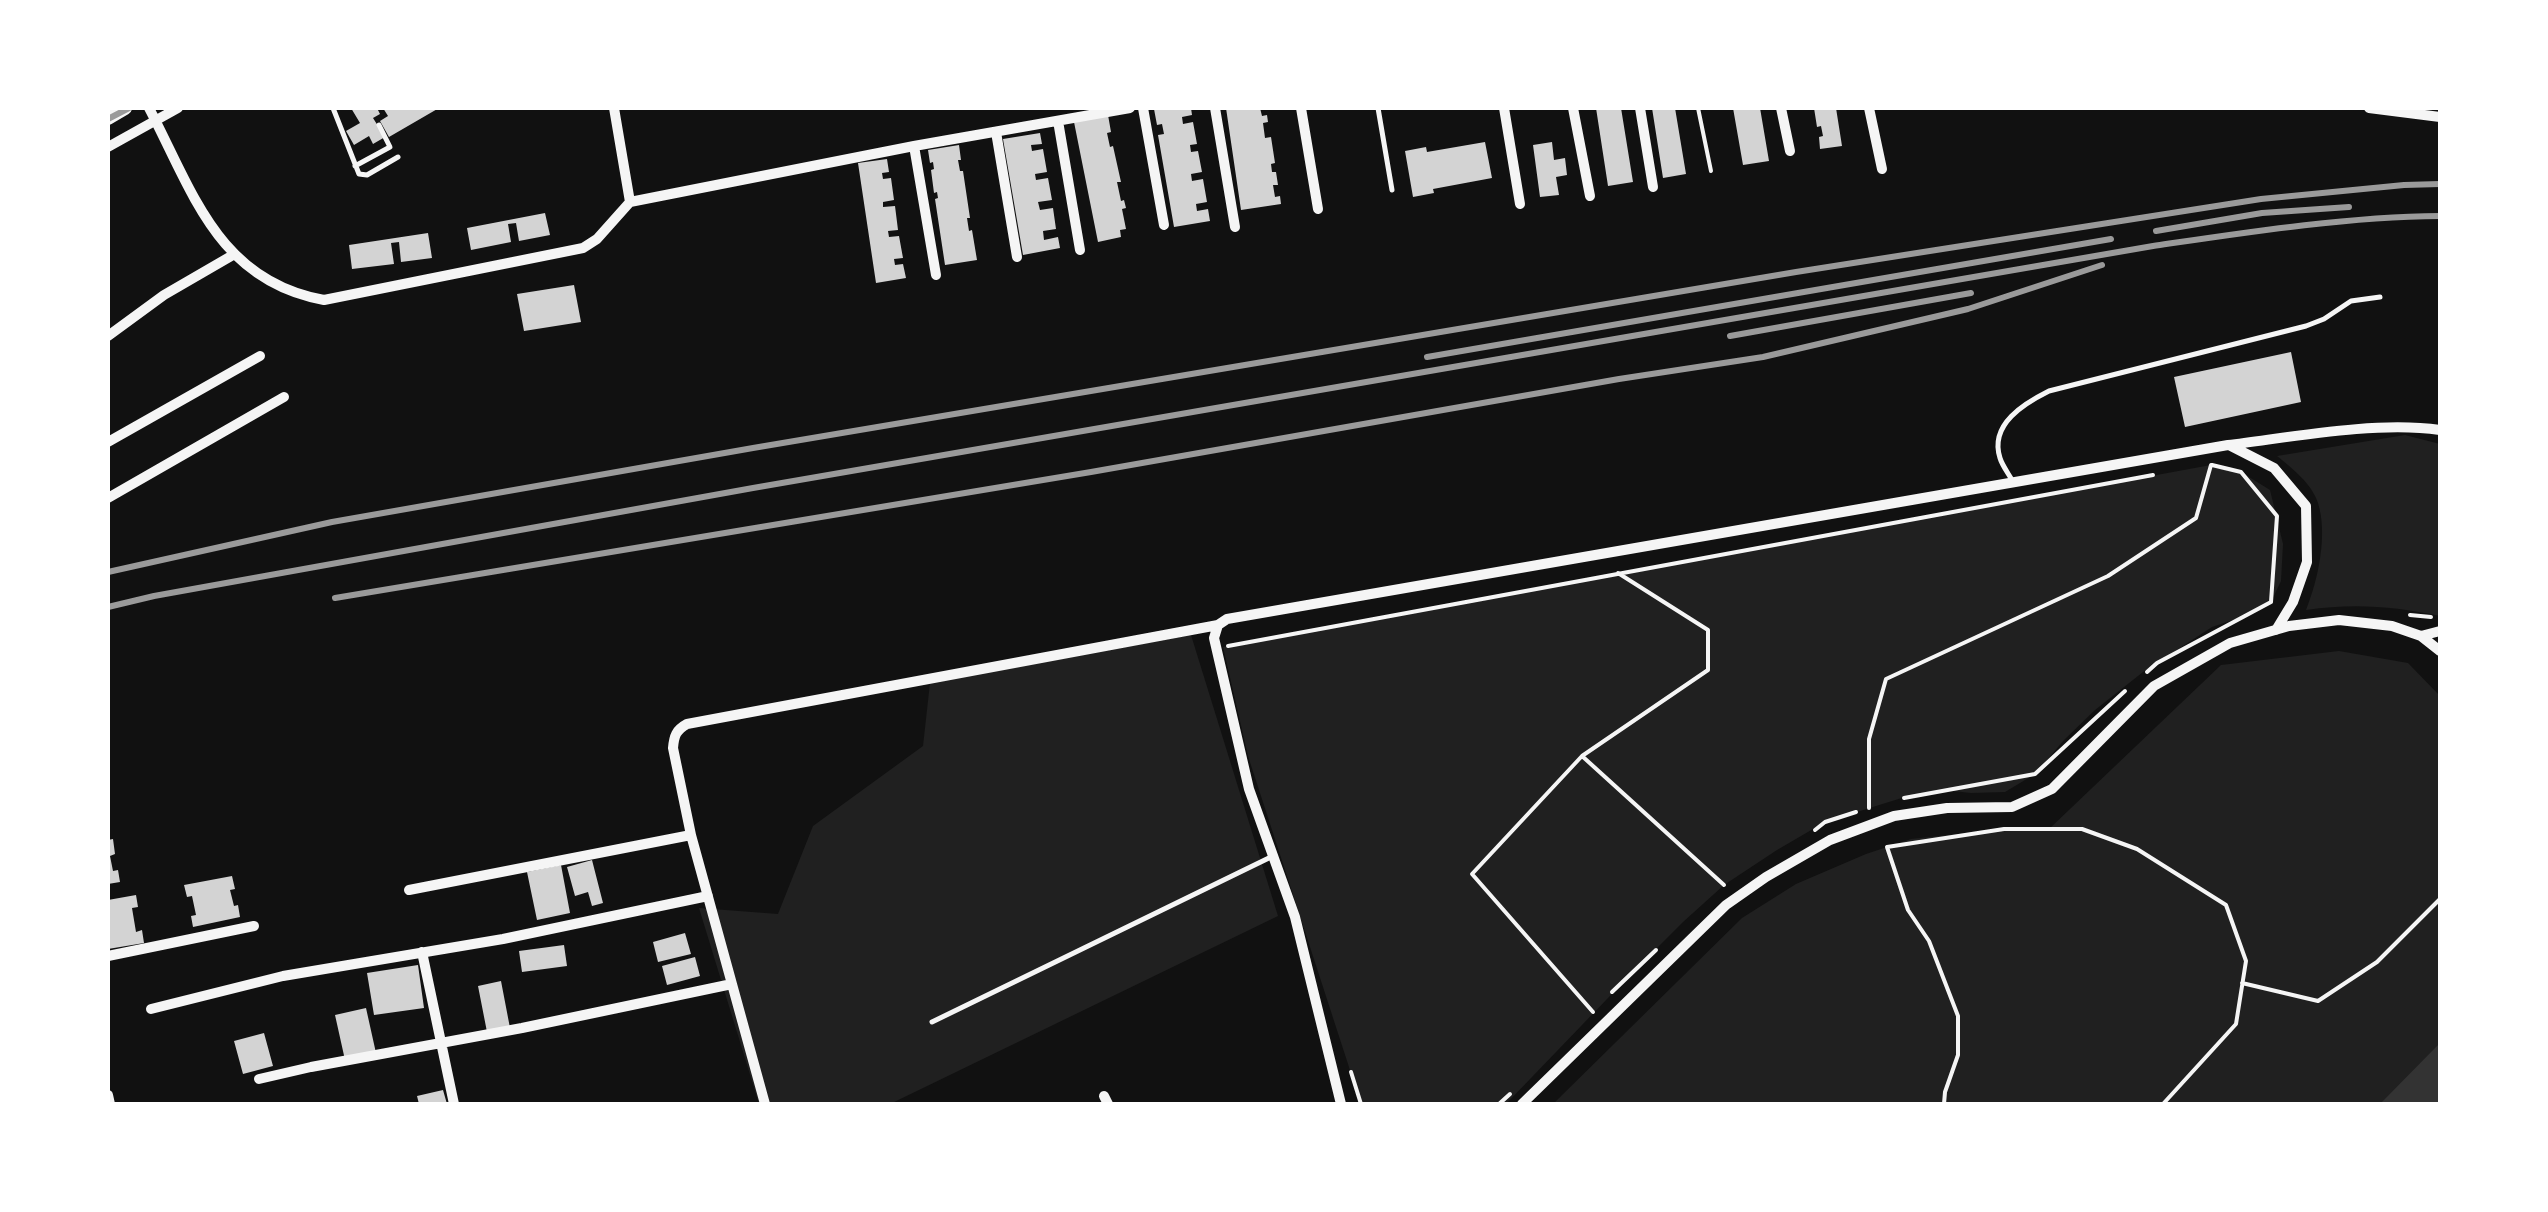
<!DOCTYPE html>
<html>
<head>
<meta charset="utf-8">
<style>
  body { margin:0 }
  #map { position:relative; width:2548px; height:1212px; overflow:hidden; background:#111; font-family:"Roboto Serif",serif }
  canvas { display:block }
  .frame { position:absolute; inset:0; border:110px solid #fff; pointer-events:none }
</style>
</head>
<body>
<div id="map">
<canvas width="2548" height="1212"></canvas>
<div class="frame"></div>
</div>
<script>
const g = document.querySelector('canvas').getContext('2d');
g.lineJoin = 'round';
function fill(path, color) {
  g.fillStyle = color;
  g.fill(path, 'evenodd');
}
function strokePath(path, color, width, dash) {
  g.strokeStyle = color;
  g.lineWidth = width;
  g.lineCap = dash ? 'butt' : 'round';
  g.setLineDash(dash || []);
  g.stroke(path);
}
fill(new Path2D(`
  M2405 435 2440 444V616C2394 606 2353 603 2306 610 2318 580 2328 535 2318 503 2312 484 2292 468 2277 456Z
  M2211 465 2241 472 2270 490 2283 544 2281 581 2271 602 2251 614 2212 627 2143 672 2095 710 2064 740 2035 774 2005 792 1971 793 1944 790 1908 796 1825 822 1777 850 1724 885 1683 922 1633 972 1506 1104H1361L1248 756 1223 647Z
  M1191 635 1278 916 890 1104H759L699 908 778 914 813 826 923 746 930 683Z
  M2339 651 2408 663 2440 696V1104H1553L1742 918 1796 884 1866 854 1911 839 2004 829 2048 830 2221 665Z`), '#202020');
fill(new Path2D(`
  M2440 1043V1104H2380Z`), '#333');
fill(new Path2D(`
  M351 108H377L380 114 373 118 385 137 373 144 369 136 354 145 346 131 360 123Z
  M383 108H439L389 137 380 121 388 116Z
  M1163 108H1191L1192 115 1182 117 1183 124 1193 122 1197 144 1190 145 1191 152 1198 151 1202 172 1191 174 1192 181 1203 179 1207 202 1196 204 1197 211 1208 209 1210 221 1174 227 1158 135 1164 134 1162 124 1157 125 1154 109Z
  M1226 108H1260L1262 116 1267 115 1268 122 1263 123 1265 138 1271 137 1275 163 1271 164 1272 172H1276L1278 185H1273L1275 197 1280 196 1281 204 1241 210Z
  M1596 108H1621L1633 182 1608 186Z
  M1652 108H1675L1686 174 1663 178Z
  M1733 108H1760L1769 161 1743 165Z
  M1814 108H1836L1842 146 1820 149 1819 137 1823 136 1821 126 1817 127Z
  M1108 115 1111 132 1107 133 1110 147 1113 146 1121 182H1117L1121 201 1124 200 1126 208 1122 209 1126 229 1120 230 1121 237 1098 242 1074 122Z
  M1040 133 1042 144 1031 145 1032 151 1043 149 1047 172 1035 174 1036 180 1048 178 1052 200 1038 202 1040 210 1053 208 1056 229 1043 231 1044 240 1058 237 1060 248 1023 255 1003 139Z
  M1485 142 1492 178 1433 189 1434 193 1413 197 1405 151 1426 147 1427 152Z
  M1552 142 1554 160 1565 158 1567 175 1556 177 1559 195 1540 197 1533 145Z
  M959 145 961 160H958L960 171H963L970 218H967L969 231 972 230 977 260 945 265 935 199 938 198 937 192 934 193 931 170 934 169 933 162 930 163 928 150Z
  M887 159 889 172 882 173 883 179 891 178 894 200 883 202V207L895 206 898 230 888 231 889 237 899 236 903 258 894 259 895 265 903 264 906 278 876 283 858 163Z
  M545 213 550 235 519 241 516 223 508 224 511 242 471 250 467 228Z
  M428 233 432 258 401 262 399 242 391 243 394 264 352 269 349 245Z
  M574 285 581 322 524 331 517 294Z
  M2291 352 2301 402 2185 427 2174 377Z
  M113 839 115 854 110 856 113 871 118 870 120 882 108 884V840Z
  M592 860 603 903 592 906 588 892 575 896 567 867Z
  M561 865 570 913 537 920 527 872Z
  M232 876 235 889 230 890 234 906 238 905 240 917 193 927 191 916 196 915 192 896 187 897 184 885Z
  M136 895 138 907 132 908 136 932 142 930 144 943 108 949V900Z
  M685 933 691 954 658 962 653 942Z
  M564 945 567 966 522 972 519 951Z
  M695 957 700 976 667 985 662 966Z
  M418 965 424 1008 374 1015 367 973Z
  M501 981 510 1028 487 1032 478 986Z
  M366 1008 376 1053 345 1060 335 1015Z
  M264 1033 273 1066 243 1074 234 1041Z
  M443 1090 447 1104H419L417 1096Z`), '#d3d3d3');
strokePath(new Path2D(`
  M1698 108 1711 171
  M2410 615 2431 617
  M1228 646 2153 475
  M2147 672 2157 663 2271 602 2277 516 2241 472 2212 465
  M1582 756 1724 885
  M1904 798 2035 774 2125 691
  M1869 808V739L1886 679 2108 576 2196 518 2211 465
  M1815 830 1825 822 1856 812
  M2242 983 2318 1001 2377 962 2440 899
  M1612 992 1656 950
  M1593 1012 1472 874 1582 756 1708 670V630L1618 573
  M1351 1072 1361 1104
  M1499 1104 1510 1094
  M1944 1104 1945 1092 1958 1055V1016L1929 941 1908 910 1887 847 2004 829H2082L2137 849 2226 905 2246 961 2236 1024 2163 1104`), '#f5f5f5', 4);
strokePath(new Path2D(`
  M333 108 359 174 367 175 398 157
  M1378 108 1392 190
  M355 166 390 147 379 125
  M2012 480C2008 473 2002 465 2000 458 1989 424 2025 403 2049 391L2306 326 2324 319 2351 301 2380 297
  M932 1022 1273 856`), '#f5f5f5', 5);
strokePath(new Path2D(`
  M149 108C193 192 218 281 324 300L583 248 597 239 630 202 914 146 1130 108
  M614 108 630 202
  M1143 108 1164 225
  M1215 108 1235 227
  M1301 108 1318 209
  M1504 108 1520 204
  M1573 108 1590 196
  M1640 108 1653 187
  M1781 108 1790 151
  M1869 108 1882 169
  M2369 108 2440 117
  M1058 121 1080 250
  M996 132 1017 257
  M914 146 936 275
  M108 147 178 108
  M108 336 164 295 233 255
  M108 442 260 356
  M2229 445 2274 468 2306 506 2307 562 2293 602 2276 630
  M108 498 284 397
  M2421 636 2440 651
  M409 890 691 835
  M422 952 454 1104
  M108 956 254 926
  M151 1009 283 976 503 939 708 896
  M259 1079 311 1067 522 1028 732 984
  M108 1095 110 1104
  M1104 1096 1108 1104
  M765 1104 691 835 673 748C674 736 676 730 687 724L1218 625
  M1341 1104 1295 917 1249 789 1214 638 1218 625 1227 619 2228 445C2293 437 2376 421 2440 430
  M1522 1104 1726 905 1766 877 1830 840 1894 816 1947 808 2012 807 2052 789 2154 686 2230 643 2289 626 2339 620 2392 626 2421 636 2440 631`), '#f5f5f5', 10);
strokePath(new Path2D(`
  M108 118 125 108`), '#f5f5f5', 14);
strokePath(new Path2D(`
  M108 119 129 108
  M2156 231 2262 213 2349 207
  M1730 336 1971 293
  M1427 357 2111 239
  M108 572 332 522 753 448 1796 272 2261 199 2404 185 2440 184
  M335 598 1091 472 1619 379 1763 357 1968 309 2102 265
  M108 607 154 596 753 488 2153 246C2248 232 2344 217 2440 216`), '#9a9a9a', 6);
</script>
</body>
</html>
